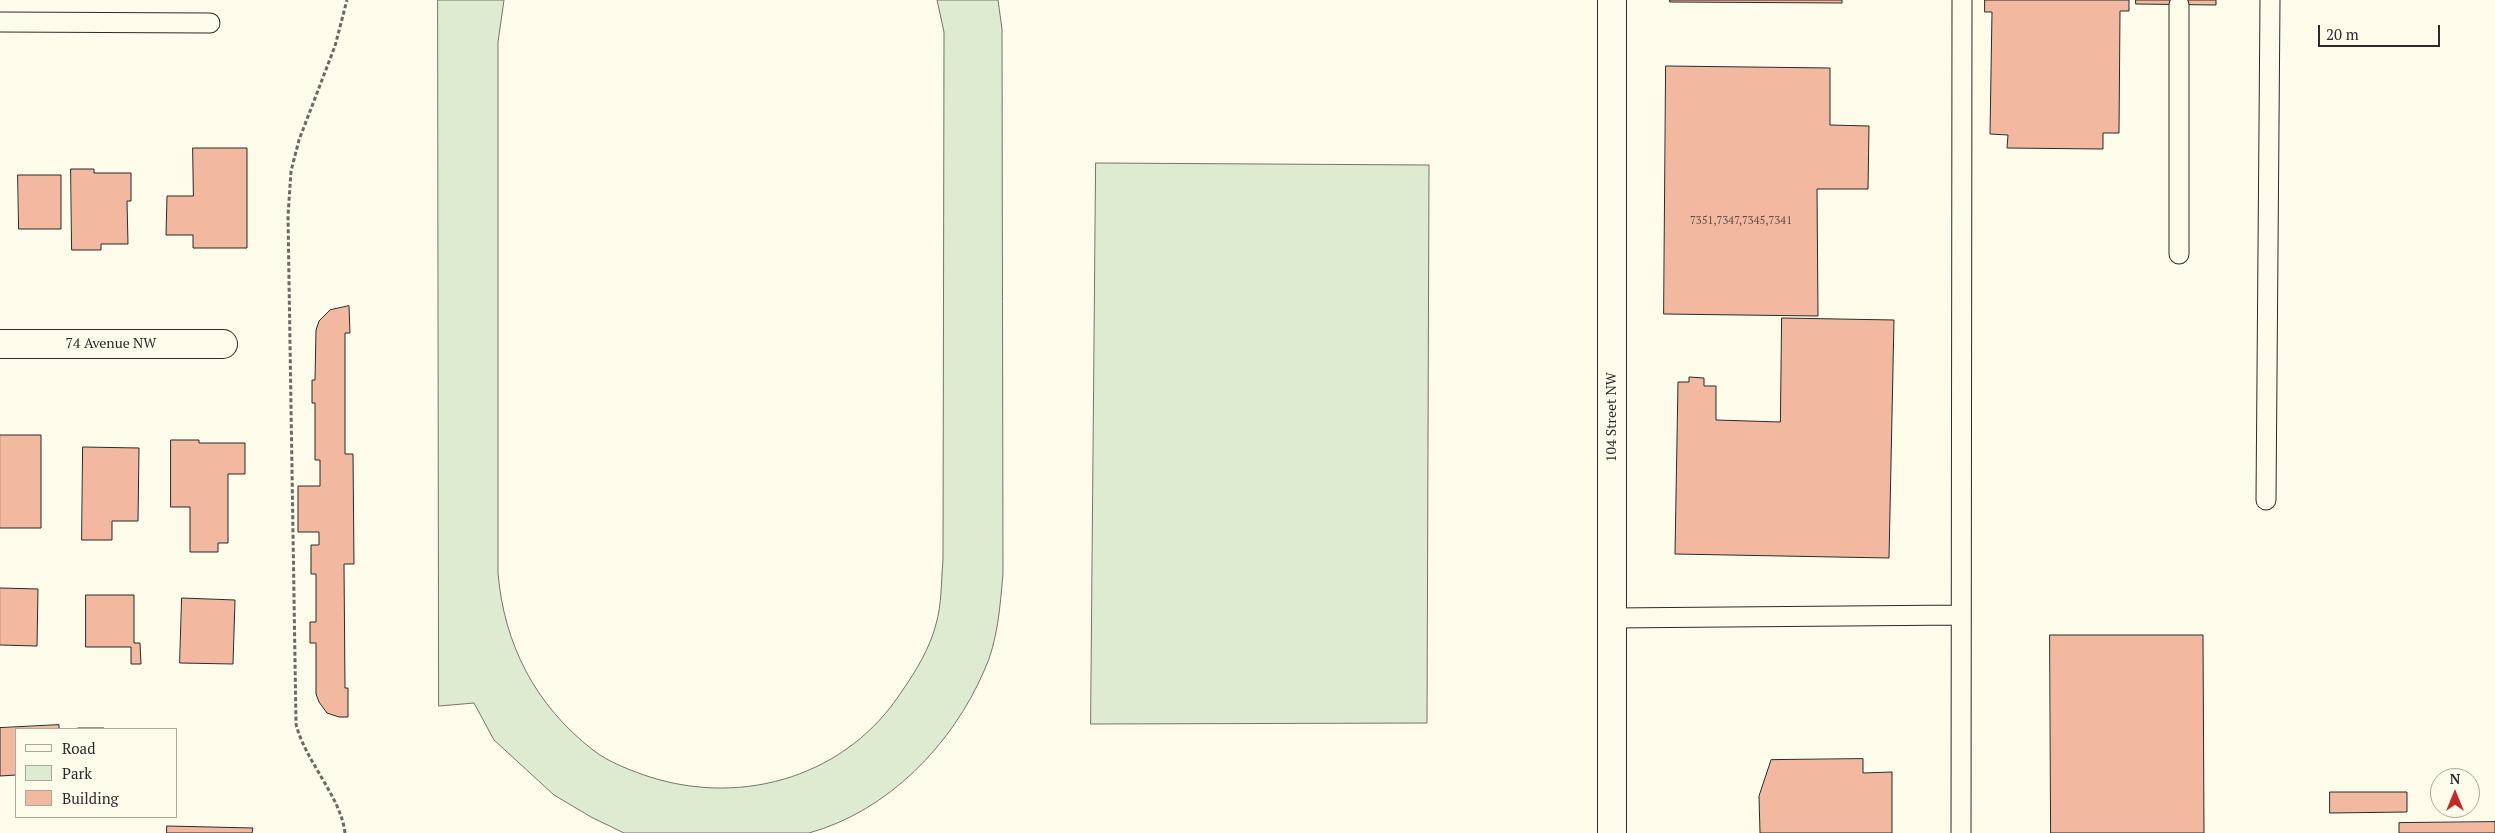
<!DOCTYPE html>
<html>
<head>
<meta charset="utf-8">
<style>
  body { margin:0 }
  #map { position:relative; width:2495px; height:833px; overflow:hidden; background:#fdfbea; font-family:"PT Serif",serif }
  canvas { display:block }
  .legend { position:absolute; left:15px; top:728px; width:162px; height:90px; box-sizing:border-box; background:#fdfbea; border:1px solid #a9a89e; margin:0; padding:6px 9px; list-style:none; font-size:15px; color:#2b2b2b }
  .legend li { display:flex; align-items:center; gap:10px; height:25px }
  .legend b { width:25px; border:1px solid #a9a89e }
  .north { position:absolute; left:2430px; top:768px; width:50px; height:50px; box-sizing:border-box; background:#fdfbea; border:1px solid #a9a89e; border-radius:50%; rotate:0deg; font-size:14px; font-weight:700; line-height:20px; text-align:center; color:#2b2b2b }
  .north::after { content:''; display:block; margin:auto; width:18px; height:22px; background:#c62828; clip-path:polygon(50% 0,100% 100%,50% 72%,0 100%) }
  .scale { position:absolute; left:2318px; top:25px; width:122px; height:22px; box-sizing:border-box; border:2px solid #2b2b2b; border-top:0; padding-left:6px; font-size:15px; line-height:18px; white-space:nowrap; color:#2b2b2b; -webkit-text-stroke:4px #fdfbea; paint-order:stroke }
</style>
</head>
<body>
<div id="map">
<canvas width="2495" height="833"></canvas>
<ul class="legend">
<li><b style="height:6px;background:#fdfbea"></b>Road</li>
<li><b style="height:14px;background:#deebd1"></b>Park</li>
<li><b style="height:14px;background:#f2b8a0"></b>Building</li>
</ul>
<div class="north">N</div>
<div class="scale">20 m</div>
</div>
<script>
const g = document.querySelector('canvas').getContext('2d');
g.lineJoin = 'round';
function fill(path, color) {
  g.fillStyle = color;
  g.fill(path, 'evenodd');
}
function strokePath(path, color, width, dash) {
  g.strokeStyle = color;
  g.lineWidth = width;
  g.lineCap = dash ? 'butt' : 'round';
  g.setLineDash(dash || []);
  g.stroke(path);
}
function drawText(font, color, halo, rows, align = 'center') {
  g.font = font + ' "PT Serif",serif';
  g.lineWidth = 4;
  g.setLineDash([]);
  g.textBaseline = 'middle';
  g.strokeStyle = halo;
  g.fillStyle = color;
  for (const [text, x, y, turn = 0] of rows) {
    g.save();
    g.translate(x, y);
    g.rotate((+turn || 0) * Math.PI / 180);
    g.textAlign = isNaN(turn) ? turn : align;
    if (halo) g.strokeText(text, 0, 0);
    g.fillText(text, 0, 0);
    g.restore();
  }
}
const green = new Path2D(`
  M438 0H504L498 42V573C504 644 535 705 593 750 608 762 632 771 650 777 745 807 848 775 902 691 916 671 930 648 936 624 942 604 941 581 943 560L944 32 937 0H998L1002 29 1003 574C1000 606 998 641 984 671 952 745 888 811 809 833H624L591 817 554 795 494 740 474 703 439 706Z
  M1096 163 1429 165 1427 723 1091 724Z`);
fill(green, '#deebd1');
strokePath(green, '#74746e', 1);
const building = new Path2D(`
  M1670 0H1842V3L1670 2Z
  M1985 0H2129V11H2120L2119 133H2103V149L2007 148 2008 135 1990 134 1992 12H1985Z
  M2136 0H2216V5L2136 4Z
  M1666 66 1830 68V125L1869 126 1868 189H1817L1818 316 1664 314Z
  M193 148H247V248H193V235H166L167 196H193Z
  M71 169H94V173H131V201H127L128 244H101V250H72Z
  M18 175H61V229H19Z
  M349 306 350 333H345V454H353L354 564H344L345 688H348V717H339L327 713 319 702 316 694V643H310V622H316V574H311V545H319V532H298V486H320V460H315V403H312V380H315L316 330 319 321 330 310Z
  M1782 318 1894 320 1889 558 1675 554 1678 382H1689V377L1704 378V386H1716V420L1780 422Z
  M0 435H41V528H0Z
  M171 440H199V443H245V474H228V543H218V552H190V507H171Z
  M83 447 139 448 138 521H112V540H82Z
  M0 588 38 589 37 646 0 645Z
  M86 595H134V643H140L141 664H131V647H86Z
  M182 598 235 600 233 664 180 663Z
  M2050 635H2203L2204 833H2051Z
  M59 725V729H16V775L0 776V728Z
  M78 728H104V729H78Z
  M1863 759V773L1892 772V833H1760L1759 796 1771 760Z
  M2330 792H2407V812L2330 813Z
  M2495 822V833H2399V823Z
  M167 826 253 828 252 833H167Z`);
fill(building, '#f2b8a0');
strokePath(building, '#2b2b2b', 1);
const lane = new Path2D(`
  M2179 5V254
  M0 22 210 23
  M2266 500 2270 0
  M1612 618 1961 615
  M1961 833 1962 0`);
const street = new Path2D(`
  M0 344H223`);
const secondary = new Path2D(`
  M1612 833V0`);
strokePath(lane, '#2b2b2b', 21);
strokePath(street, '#2b2b2b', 30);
strokePath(secondary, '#2b2b2b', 30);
strokePath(new Path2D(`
  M345 833C341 797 305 761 296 724L288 216 291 171 299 140 335 46 347 0`), '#6a6964', 3, [4, 2.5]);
strokePath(lane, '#fdfbea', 19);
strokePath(street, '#fdfbea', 28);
strokePath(secondary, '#fdfbea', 28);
drawText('11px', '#5d4e48', null, [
  ["7351,7347,7345,7341",1741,221]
]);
drawText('14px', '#2b2b2b', '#fdfbea', [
  ["74 Avenue NW",111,344],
  ["104 Street NW",1612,417,-90]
]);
</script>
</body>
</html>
